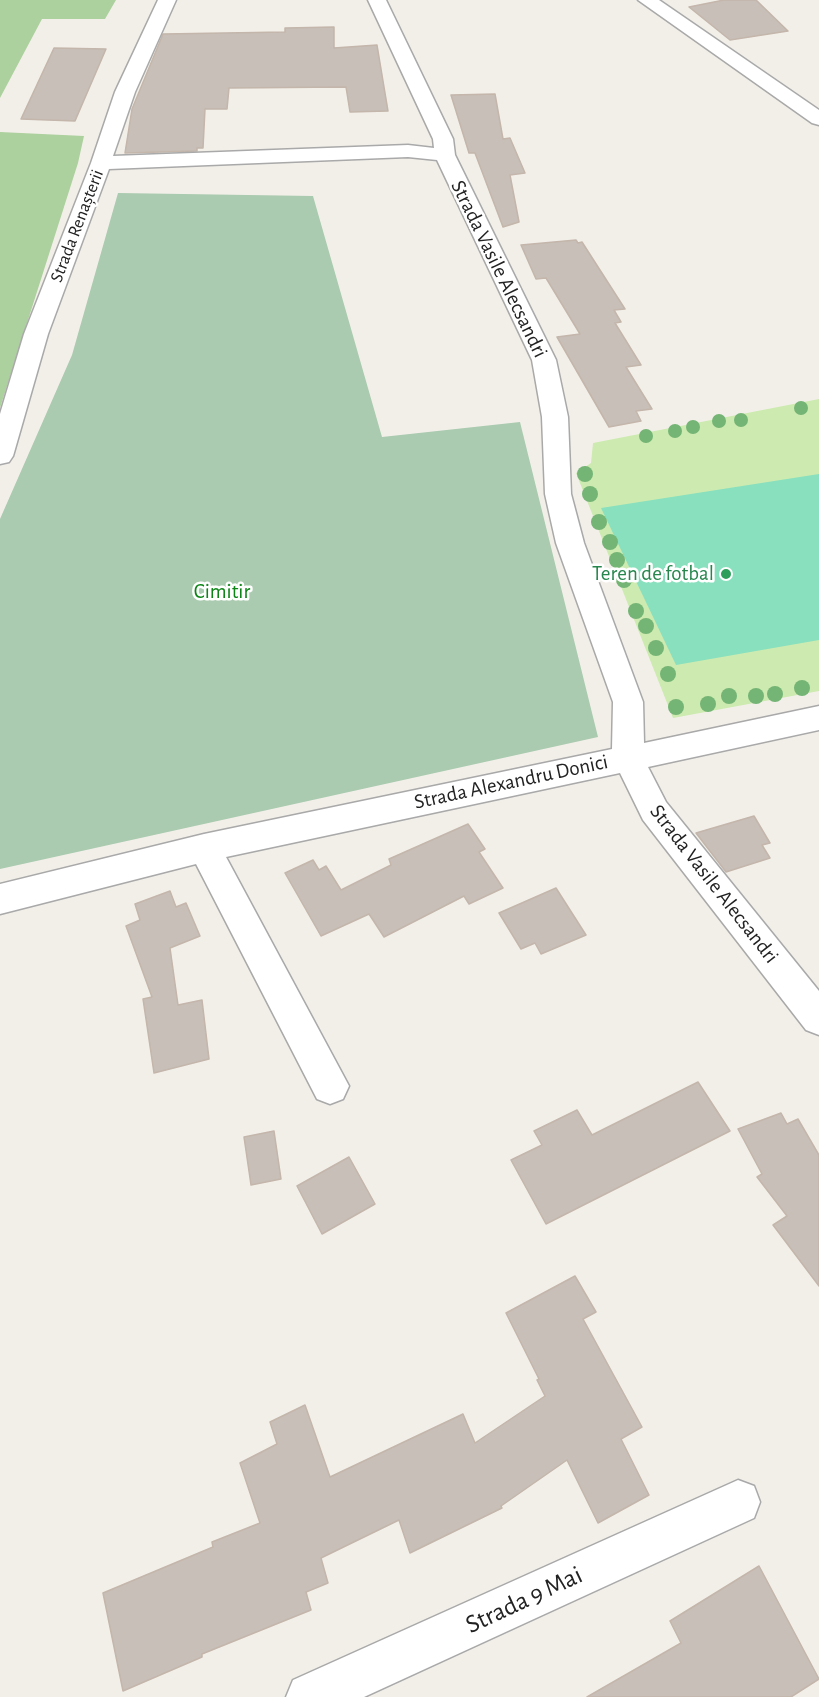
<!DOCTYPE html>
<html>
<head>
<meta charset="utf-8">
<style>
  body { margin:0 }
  canvas { display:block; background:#f2efe9 }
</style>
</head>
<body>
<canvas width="819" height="1697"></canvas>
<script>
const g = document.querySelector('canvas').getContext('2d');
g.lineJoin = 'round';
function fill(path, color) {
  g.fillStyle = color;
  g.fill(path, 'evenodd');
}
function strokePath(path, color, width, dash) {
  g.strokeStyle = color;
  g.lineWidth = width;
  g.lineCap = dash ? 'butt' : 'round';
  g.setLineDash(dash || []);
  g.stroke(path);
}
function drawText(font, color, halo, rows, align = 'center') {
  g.font = font + ' "Alegreya Sans",sans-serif';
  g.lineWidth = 5;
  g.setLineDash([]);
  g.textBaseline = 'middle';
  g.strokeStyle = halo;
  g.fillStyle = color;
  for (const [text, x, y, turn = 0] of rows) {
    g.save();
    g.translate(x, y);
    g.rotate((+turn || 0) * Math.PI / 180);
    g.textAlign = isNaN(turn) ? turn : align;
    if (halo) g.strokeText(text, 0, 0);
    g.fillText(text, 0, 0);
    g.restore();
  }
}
fill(new Path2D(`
  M819 399V691L673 718 576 473 591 463 593 443Z`), '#cdebb0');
fill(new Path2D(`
  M0 0H116L105 19H42L0 98Z
  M0 132 84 136 78 163 0 408Z`), '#add19e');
fill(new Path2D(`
  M118 193 313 196 382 437 520 422 598 737 0 869V519L72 355Z`), '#aacbaf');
fill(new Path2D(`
  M819 474V640L676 665 601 508Z`), '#88e0be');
const building = new Path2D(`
  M724 0H756L788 31 730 40 689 7Z
  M334 27V48L377 45 388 111 350 112 346 87 229 88 227 109H205L203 148H197V151L125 153 132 109 163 34 285 32V28Z
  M54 48 106 49 75 121 21 119Z
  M495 94 503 139 510 138 525 173 510 175 519 222 503 227 475 153H469L451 95Z
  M576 240 578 243 582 242 625 309 614 310 621 322 615 323 641 365 626 367 652 409 636 411 641 421 609 427 557 337 580 334 546 278 536 279 521 245Z
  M754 816 770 843 762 845 770 858 726 872 696 833Z
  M468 824 485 849 479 852 503 888 469 904 464 896 384 937 369 914 321 936 285 873 313 860 319 870 326 866 341 890 391 865 389 859Z
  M556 888 586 935 541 954 535 943 521 949 499 913Z
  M170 891 176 907 186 903 200 936 170 948 178 1005 202 1000 209 1059 154 1073 143 999 152 997 126 926 140 920 135 904Z
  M698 1082 730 1131 546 1224 511 1160 542 1145 534 1131 577 1110 592 1135Z
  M781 1113 787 1124 798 1119 819 1155V1286L773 1225 787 1216 757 1177 762 1174 738 1129Z
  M274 1131 281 1179 251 1185 244 1137Z
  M349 1157 375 1204 322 1234 297 1186Z
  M575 1276 596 1312 583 1319 642 1427 621 1439 649 1495 598 1523 567 1460 501 1506 502 1508 410 1553 399 1520 321 1558 328 1583 306 1592 311 1610 202 1654V1657L123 1691 103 1593 213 1547 212 1542 260 1523 240 1463 277 1444 270 1422 305 1405 330 1477 463 1414 475 1443 545 1396 537 1380 539 1379 506 1313Z
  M759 1566 819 1679 791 1697H587L681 1643 670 1621Z`);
fill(building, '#c7bfb8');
strokePath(building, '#c4b6ab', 1.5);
const minor = new Path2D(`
  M158 0H176L135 92 113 156 408 145 434 148 433 139 368 0H386L453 139 455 155 556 360 568 417 571 494 584 543 643 702 644 743 819 706V730L648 767 666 802 819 991V1035L806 1030 643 820 620 773 226 857 349 1086 343 1099 330 1104 317 1099 196 864 0 914V884L204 834 612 749 613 702 556 543 545 494 542 417 532 360 437 160 408 157 109 169 48 334 13 456 9 462 0 464V414L24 334 91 163 115 92Z
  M638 0H659L819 110V125L812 123Z
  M738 1480 754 1486 760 1502 754 1518 364 1697H286L293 1680Z`);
strokePath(minor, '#a9a9a9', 3);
fill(minor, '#fff');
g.fillStyle = '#74b475';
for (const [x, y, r] of [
  [801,408,7],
  [741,420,7],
  [719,421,7],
  [693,427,7],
  [675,431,7],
  [646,436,7],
  [585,474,8],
  [590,494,8],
  [599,522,8],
  [610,542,8],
  [617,560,8],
  [624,580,8],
  [636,611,8],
  [646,626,8],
  [656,648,8],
  [668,674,8],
  [802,688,8],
  [775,694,8],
  [729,696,8],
  [756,696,8],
  [708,704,8],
  [676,707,8]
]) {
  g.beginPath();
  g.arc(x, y, r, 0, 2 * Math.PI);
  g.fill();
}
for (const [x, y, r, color] of [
  [726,574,6,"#2e9e5b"]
]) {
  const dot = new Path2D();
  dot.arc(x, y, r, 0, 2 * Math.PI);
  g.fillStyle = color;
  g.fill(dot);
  strokePath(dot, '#fff', 2);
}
drawText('18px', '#222', '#fff', [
  ["Strada Renașterii",77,226,-69]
]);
drawText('21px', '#222', '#fff', [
  ["Strada Vasile Alecsandri",499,269,64],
  ["Strada Alexandru Donici",511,782,-12],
  ["Strada Vasile Alecsandri",714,884,52]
]);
drawText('21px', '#27864d', '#fff', [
  ["Teren de fotbal",714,574]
], 'right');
drawText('21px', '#0c8416', '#fff', [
  ["Cimitir",222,592]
]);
drawText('26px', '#222', '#fff', [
  ["Strada 9 Mai",524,1600,-25]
]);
</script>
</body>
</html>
